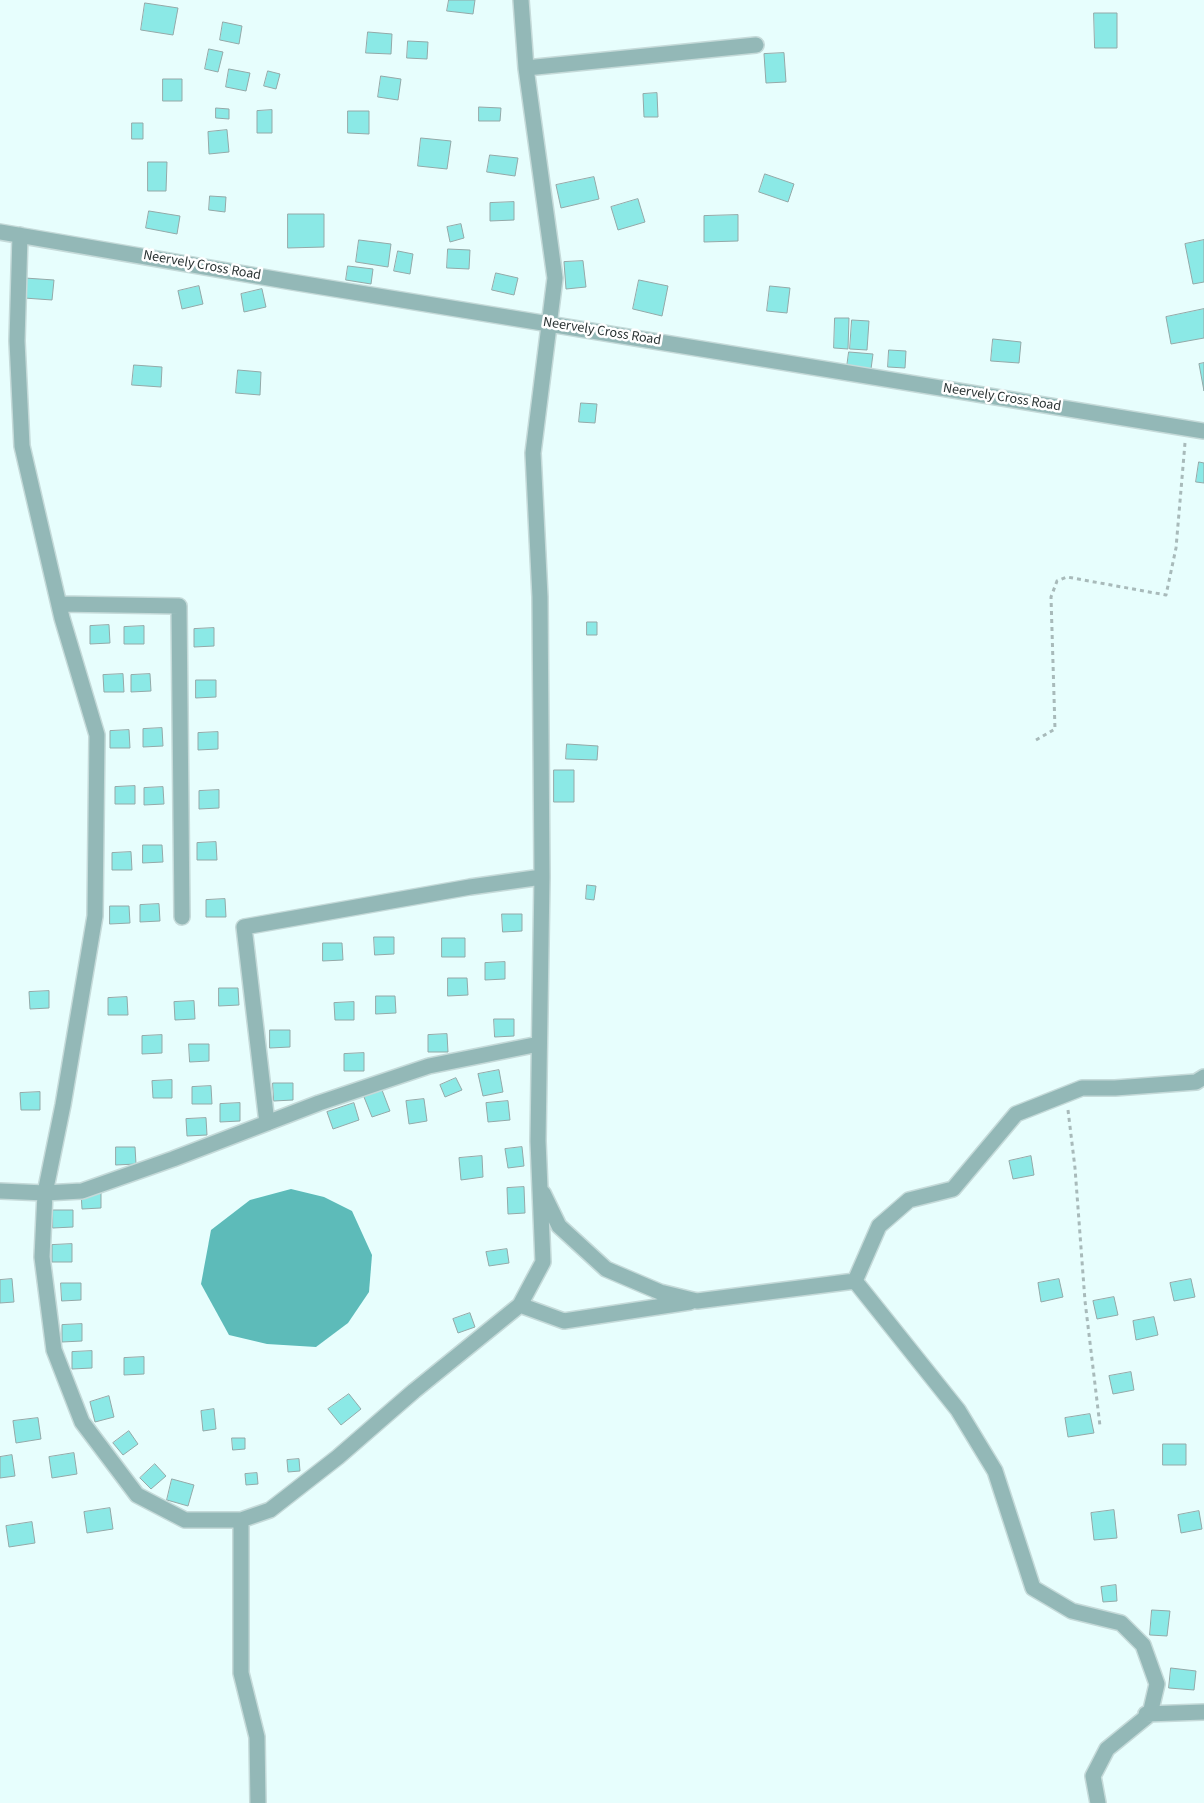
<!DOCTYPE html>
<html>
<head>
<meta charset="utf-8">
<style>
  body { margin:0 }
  canvas { display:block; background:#e7fefd }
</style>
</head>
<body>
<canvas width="1204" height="1803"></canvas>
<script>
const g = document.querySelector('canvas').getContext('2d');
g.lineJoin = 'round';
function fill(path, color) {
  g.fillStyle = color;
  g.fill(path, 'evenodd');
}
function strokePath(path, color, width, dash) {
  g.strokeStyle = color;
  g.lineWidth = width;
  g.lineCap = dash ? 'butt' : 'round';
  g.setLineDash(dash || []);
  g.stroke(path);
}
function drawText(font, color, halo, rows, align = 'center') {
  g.font = font + ' "Source Sans 3",sans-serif';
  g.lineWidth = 5;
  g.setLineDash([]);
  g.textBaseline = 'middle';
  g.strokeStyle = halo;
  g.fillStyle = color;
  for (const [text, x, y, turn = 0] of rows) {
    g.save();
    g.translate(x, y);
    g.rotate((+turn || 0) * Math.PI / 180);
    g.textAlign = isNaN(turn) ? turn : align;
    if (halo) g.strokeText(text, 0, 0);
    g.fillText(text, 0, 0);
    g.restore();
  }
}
fill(new Path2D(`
  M291 1189 324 1197 352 1211 372 1255 369 1292 348 1323 316 1347 267 1344 229 1335 201 1284 211 1230 250 1200Z`), '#5dbbb9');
const building = new Path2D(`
  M449 0H475L473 14 447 11Z
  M145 3 178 8 173 35 141 30Z
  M1094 13H1117V48H1095Z
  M223 22 242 26 239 44 220 40Z
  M368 32 392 34 391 54 366 53Z
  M408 41 428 42 427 59 407 58Z
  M209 49 223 52 218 72 205 69Z
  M784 53 786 82 766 83 764 54Z
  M229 69 250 73 246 91 226 87Z
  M268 71 280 74 276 89 264 86Z
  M381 76 401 79 398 100 378 97Z
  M163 79H182V101H163Z
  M657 93 658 117H644L643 94Z
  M479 107 501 108 500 121H479Z
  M216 108 229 109V119L216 118Z
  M272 110V133H257V111Z
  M348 111H369V134L348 133Z
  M132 123H143V139H132Z
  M227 130 229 152 209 154 208 132Z
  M421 138 451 141 447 169 418 166Z
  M490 155 518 158 515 176 487 172Z
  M148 162H167L166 191H148Z
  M765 174 794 184 788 202 759 192Z
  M594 177 599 199 561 208 556 185Z
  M210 196 226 197 225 212 209 210Z
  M638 199 645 222 618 230 611 207Z
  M514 202V220L490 221V203Z
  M149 211 180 216 177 234 146 228Z
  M288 214H324V247L288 248Z
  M738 215V241L704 242V216Z
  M461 224 464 238 450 242 447 227Z
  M359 240 391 244 388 267 356 262Z
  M1204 240V282L1193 284 1185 244Z
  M448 249 470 250 469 269 447 268Z
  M398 251 413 254 410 274 394 271Z
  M583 261 586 287 566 289 564 262Z
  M348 266 373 269 371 284 346 280Z
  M496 273 518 278 514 295 492 290Z
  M25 278 54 280 52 300 24 298Z
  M639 280 668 286 662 316 633 309Z
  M199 286 203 304 182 309 178 291Z
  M770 286 790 288 787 313 767 311Z
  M262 289 266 307 244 312 241 294Z
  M1204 309V338L1171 344 1166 317Z
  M835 318H849L848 349 834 348Z
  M852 320 869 321 867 350 850 349Z
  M993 339 1021 342 1019 363 991 361Z
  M889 350 906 351 905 368 888 367Z
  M849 352 873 354 871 369 847 367Z
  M1204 363V391L1199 364Z
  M134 365 162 367 161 387 132 385Z
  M238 370 261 372 260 395 236 393Z
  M581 403 597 404 595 423 579 422Z
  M1199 462 1204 463V483L1196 482Z
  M587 622H597V635H587Z
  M109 625 110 643 90 644V626Z
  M144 626V644H124V627Z
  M214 628V646L194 647V629Z
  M123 674 124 692H104L103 675Z
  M150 674 151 691 131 692V675Z
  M196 680H216V697L196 698Z
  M162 728 163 746 143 747V729Z
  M129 730 130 748H110V731Z
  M218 732V749L198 750V733Z
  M567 744 598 746 597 760 566 759Z
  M554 770H574V802H554Z
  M135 786V804H115V787Z
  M163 787 164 804 144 805V788Z
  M219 790V808L199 809V791Z
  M216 842 217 860H197V843Z
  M143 845H162L163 862 143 863Z
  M131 852 132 870H112V853Z
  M587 885 596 886 594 900 586 899Z
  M225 899 226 917H206V900Z
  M159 904 160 921 140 922V905Z
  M110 906H129L130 923 110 924Z
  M502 914H522V931L503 932Z
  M374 937H394V954L375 955Z
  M442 938H465V957H442Z
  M323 943H342L343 960 323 961Z
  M505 962V979L485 980V963Z
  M448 978H467L468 995 448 996Z
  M219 988H238L239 1005 219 1006Z
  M49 991V1008L30 1009 29 992Z
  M376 996H395L396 1013 376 1014Z
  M127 997 128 1015H108V998Z
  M194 1001 195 1019 175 1020 174 1002Z
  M354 1002V1020H335L334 1003Z
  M494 1019H514V1036L495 1037Z
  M270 1030H290V1047L270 1048Z
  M447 1034 448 1052H428V1035Z
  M162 1035V1053L142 1054V1036Z
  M189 1044H209V1061L190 1062Z
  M364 1053V1071H344V1054Z
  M499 1070 503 1092 483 1096 478 1074Z
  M456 1078 462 1090 445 1097 440 1085Z
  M172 1080V1098H153L152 1081Z
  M273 1083H293V1100L274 1101Z
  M211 1086 212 1104H192V1087Z
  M382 1090 390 1111 372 1117 364 1097Z
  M40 1092V1110H21L20 1093Z
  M424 1099 427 1121 409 1124 406 1101Z
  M508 1101 510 1120 488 1122 486 1103Z
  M240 1103V1121L220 1122V1104Z
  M354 1103 359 1120 333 1129 327 1112Z
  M206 1118 207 1135 187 1136 186 1119Z
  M116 1147H135L136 1164 116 1165Z
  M522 1147 524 1166 508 1168 505 1149Z
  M482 1156 483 1177 461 1180 459 1158Z
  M1031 1156 1034 1175 1013 1179 1009 1161Z
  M524 1187 525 1213 508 1214 507 1188Z
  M101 1191V1208L82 1209 81 1192Z
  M53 1210H73V1227L53 1228Z
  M72 1244V1262H52V1245Z
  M507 1249 509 1263 489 1266 486 1252Z
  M12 1279 14 1302 0 1303V1280Z
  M1059 1279 1063 1297 1041 1302 1038 1283Z
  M1191 1279 1195 1297 1174 1301 1170 1283Z
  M61 1283H81V1300L62 1301Z
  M1114 1297 1118 1315 1097 1319 1093 1301Z
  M470 1313 475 1327 458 1333 453 1319Z
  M1154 1317 1158 1335 1136 1340 1133 1321Z
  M82 1324V1341L62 1342V1325Z
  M92 1351V1368L72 1369V1352Z
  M144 1357V1374L124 1375V1358Z
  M1131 1372 1134 1390 1113 1394 1109 1376Z
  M349 1394 361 1409 341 1425 328 1409Z
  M109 1396 114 1417 95 1422 90 1402Z
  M214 1409 216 1429 203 1431 201 1411Z
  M1090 1414 1094 1433 1068 1437 1065 1418Z
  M38 1418 41 1439 16 1443 13 1421Z
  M129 1431 138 1444 123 1455 113 1443Z
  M232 1438H245V1449L233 1450Z
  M1163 1444H1186V1465H1163Z
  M74 1453 77 1474 52 1478 49 1457Z
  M12 1455 15 1476 0 1478V1457Z
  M299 1459 300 1471 288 1472 287 1460Z
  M155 1464 166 1476 151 1489 140 1478Z
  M257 1473 258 1484 246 1485 245 1474Z
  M172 1479 194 1485 188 1506 167 1500Z
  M110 1508 113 1529 87 1533 84 1512Z
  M1114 1510 1117 1538 1094 1540 1091 1513Z
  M1199 1511 1202 1529 1181 1533 1178 1515Z
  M32 1522 35 1543 9 1547 6 1526Z
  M1116 1585 1117 1601 1103 1602 1101 1587Z
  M1152 1610 1170 1611 1167 1636 1150 1635Z
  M1171 1668 1196 1671 1194 1690 1169 1688Z`);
fill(building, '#8be9e6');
strokePath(building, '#94a9a8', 1);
const minor = new Path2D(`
  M526 68 756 45
  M0 232 292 282 1204 431
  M20 235 17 341 22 446 62 618 97 735 95 916 63 1105 45 1193 42 1257 54 1350 82 1422 137 1495 185 1520H241L270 1510 338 1457 414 1391 520 1305 543 1262 538 1141 542 877 540 597 533 453 555 278 526 68 521 0
  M59 604 179 606 182 917
  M267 1123 244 927 470 887 542 877
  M0 1191 45 1193 82 1191 173 1159 319 1103 429 1066 539 1044
  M543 1193 559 1226 606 1269 660 1292 697 1301 855 1281 958 1410 995 1471 1033 1588 1072 1611 1121 1623 1143 1645 1157 1684 1150 1714 1107 1749 1093 1776 1098 1803
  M855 1281 879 1226 909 1200 953 1189 1016 1114 1082 1088H1115L1196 1082 1204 1077
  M520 1305 564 1321 690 1302
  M241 1520V1673L257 1737 258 1803
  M1146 1714 1204 1712`);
strokePath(minor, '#c5dad9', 18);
strokePath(new Path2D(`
  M1036 740 1055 729 1051 597 1057 581 1067 577 1166 595 1176 548 1185 443
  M1068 1110 1075 1168 1085 1301 1100 1426`), '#a8baba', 3, [4, 4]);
strokePath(minor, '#93b8b7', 15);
drawText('14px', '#2b3434', '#fff', [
  ["Neervely Cross Road",202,266,10],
  ["Neervely Cross Road",602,332,9],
  ["Neervely Cross Road",1002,398,9]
]);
</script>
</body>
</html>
